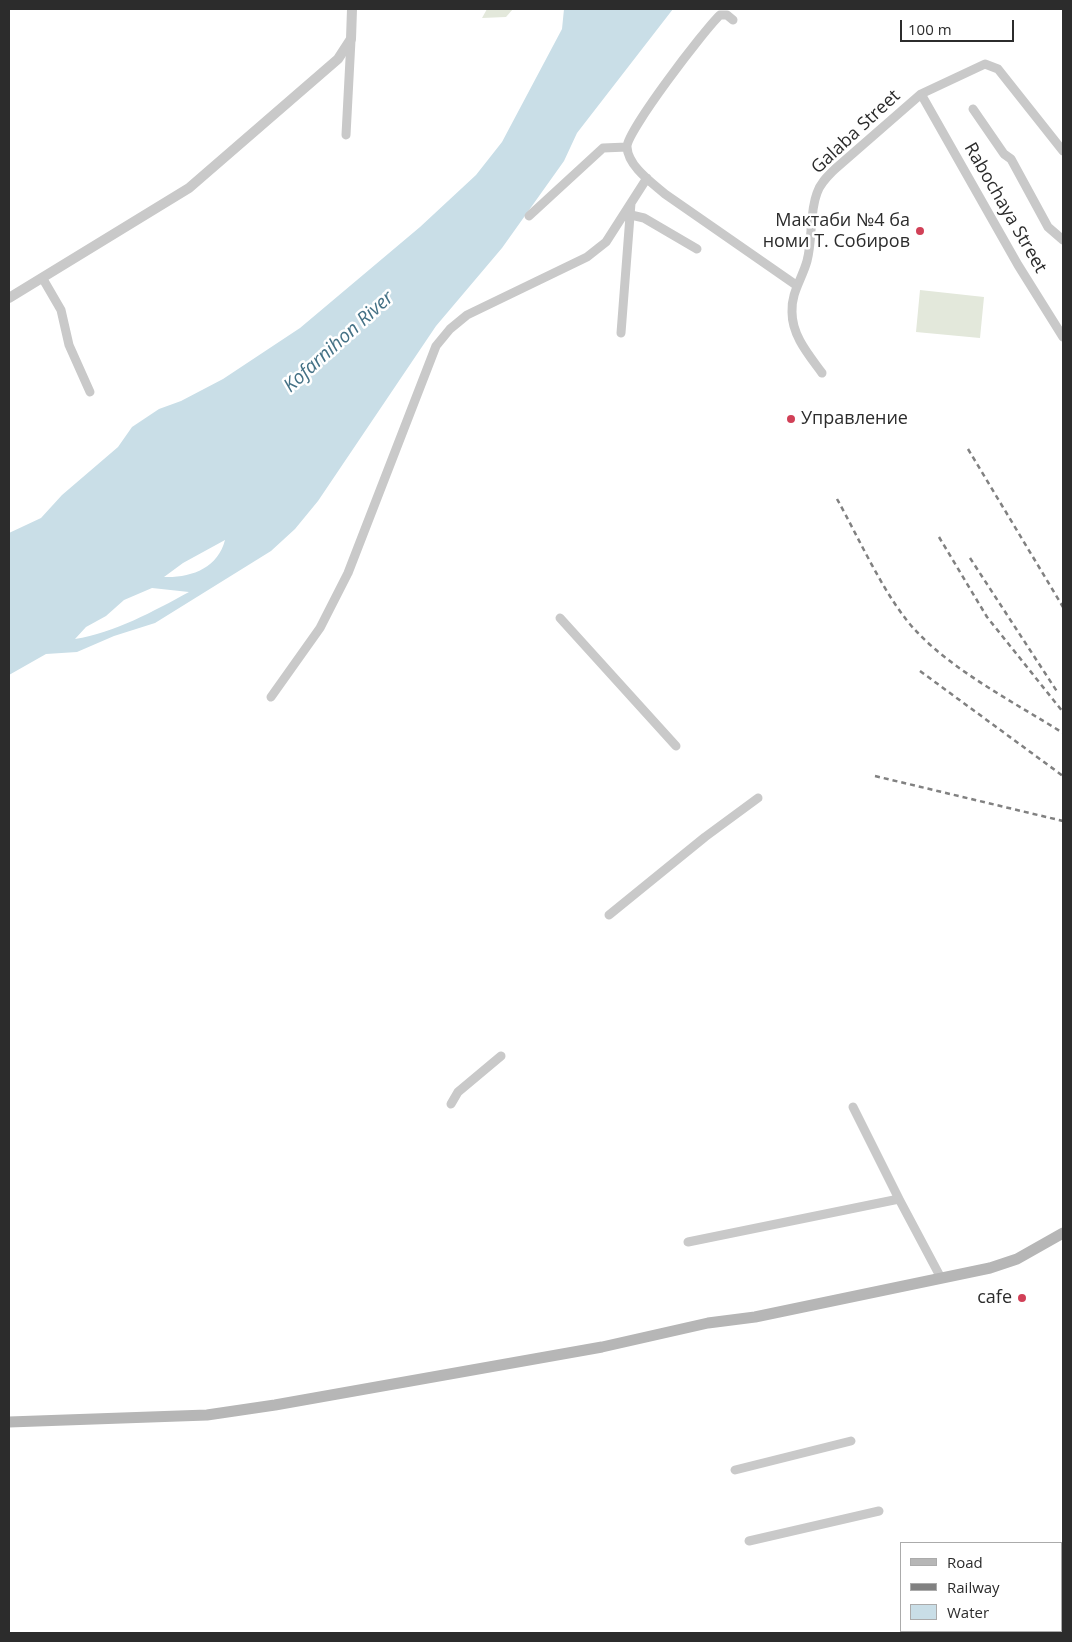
<!DOCTYPE html>
<html>
<head>
<meta charset="utf-8">
<style>
  body { margin:0 }
  #map { position:relative; width:1072px; height:1642px; overflow:hidden; background:#fff; font-family:"Open Sans",sans-serif }
  canvas { display:block }
  .frame { position:absolute; inset:0; border:10px solid #2c2c2c; pointer-events:none }
  .legend { position:absolute; left:900px; top:1542px; width:162px; height:90px; box-sizing:border-box; background:#fff; border:1px solid #ababab; margin:0; padding:6px 9px; list-style:none; font-size:15px; color:#2c2c2c }
  .legend li { display:flex; align-items:center; gap:10px; height:25px }
  .legend b { width:25px; border:1px solid #ababab }
  .scale { position:absolute; left:900px; top:20px; width:114px; height:22px; box-sizing:border-box; border:2px solid #2c2c2c; border-top:0; padding-left:6px; font-size:15px; line-height:18px; white-space:nowrap; color:#2c2c2c; -webkit-text-stroke:4px #fff; paint-order:stroke }
</style>
</head>
<body>
<div id="map">
<canvas width="1072" height="1642"></canvas>
<div class="frame"></div>
<ul class="legend">
<li><b style="height:6px;background:#b6b6b6"></b>Road</li>
<li><b style="height:6px;background:#818181"></b>Railway</li>
<li><b style="height:14px;background:#c9dee7"></b>Water</li>
</ul>
<div class="scale">100 m</div>
</div>
<script>
const g = document.querySelector('canvas').getContext('2d');
g.lineJoin = 'round';
function fill(path, color) {
  g.fillStyle = color;
  g.fill(path, 'evenodd');
}
function strokePath(path, color, width, dash) {
  g.strokeStyle = color;
  g.lineWidth = width;
  g.lineCap = dash ? 'butt' : 'round';
  g.setLineDash(dash || []);
  g.stroke(path);
}
function drawText(font, color, halo, rows, align = 'center') {
  g.font = font + ' "Open Sans",sans-serif';
  g.lineWidth = 5;
  g.setLineDash([]);
  g.textBaseline = 'middle';
  g.strokeStyle = halo;
  g.fillStyle = color;
  for (const [text, x, y, turn = 0] of rows) {
    g.save();
    g.translate(x, y);
    g.rotate((+turn || 0) * Math.PI / 180);
    g.textAlign = isNaN(turn) ? turn : align;
    if (halo) g.strokeText(text, 0, 0);
    g.fillText(text, 0, 0);
    g.restore();
  }
}
fill(new Path2D(`
  M487 9H513L506 17 482 18Z
  M920 290 984 297 980 338 916 332Z`), '#e3e8db');
fill(new Path2D(`
  M564 9H673L577 133 564 161 502 248 436 326 318 501 295 529 271 551 155 623 114 636 77 652 46 654 9 675V533L41 518 62 495 118 447 132 427 159 409 181 401 223 379 300 328 420 227 476 175 502 142 562 29ZM225 540C218 568 191 578 164 577L183 563ZM152 588 189 592C154 611 114 633 75 639L86 627 106 616 124 600Z`), '#c9dee7');
strokePath(new Path2D(`
  M733 20 727 15H720C705 29 626 132 627 147 628 166 651 182 665 194L796 285
  M921 94 1018 265 1063 337
  M973 109 1004 154 1011 159 1048 227 1063 240
  M346 135 351 40
  M631 215 644 218 697 249
  M529 216 603 148 627 147
  M43 279 61 310 69 345 90 392
  M621 333 631 203
  M822 373C809 355 792 336 792 312 791 293 802 279 807 261 813 239 809 214 817 193 820 183 828 176 835 169L921 94 985 64 998 69 1063 151
  M560 618 676 746
  M271 697 320 628 348 573 436 346 450 329 467 315 587 257 606 242 647 178
  M609 915 705 837 758 798
  M451 1104 458 1092 501 1056
  M899 1199 941 1278
  M688 1242 899 1199 853 1107
  M735 1470 851 1441
  M749 1541 879 1511`), '#c9c9c9', 9);
strokePath(new Path2D(`
  M9 298 189 188 338 59 351 39 352 9`), '#c9c9c9', 10);
strokePath(new Path2D(`
  M9 1422 207 1415 275 1405 602 1347 708 1323 755 1317 990 1268 1017 1259 1063 1233`), '#b6b6b6', 11);
strokePath(new Path2D(`
  M968 449 1063 607
  M837 499C859 538 887 602 918 633 955 672 1017 704 1063 733
  M939 537 987 617 1063 712
  M970 558 1058 693
  M920 671 1063 776
  M875 776 1063 821`), '#818181', 2.5, [5, 4]);
for (const [x, y, r, color] of [
  [920,231,5,"#d14057"],
  [791,419,5,"#d14057"],
  [1022,1298,5,"#d14057"]
]) {
  const dot = new Path2D();
  dot.arc(x, y, r, 0, 2 * Math.PI);
  g.fillStyle = color;
  g.fill(dot);
  strokePath(dot, '#fff', 2);
}
drawText('18px', '#2c2c2c', '#fff', [
  ["Galaba Street",856,132,-43],
  ["Rabochaya Street",1005,208,60]
]);
drawText('18px', '#2c2c2c', '#fff', [
  ["Мактаби №4 ба",910,221],
  ["номи Т. Собиров",910,242],
  ["Управление",801,419,"left"],
  ["cafe",1012,1298]
], 'right');
drawText('italic 19px', '#447185', '#fff', [
  ["Kofarnihon River",339,342,-42]
]);
</script>
</body>
</html>
